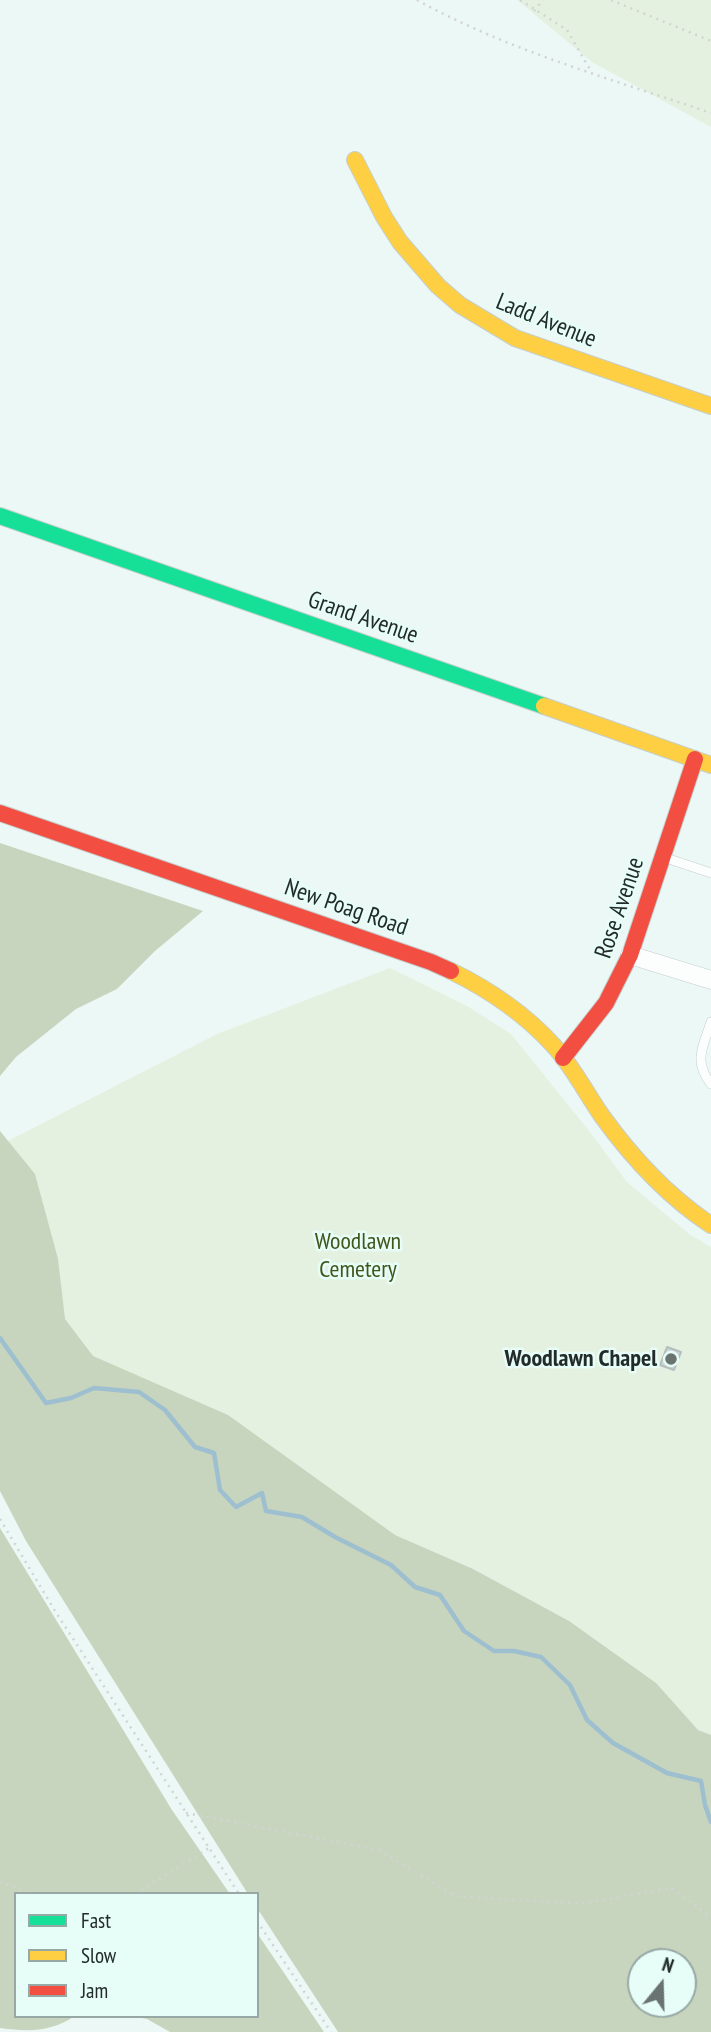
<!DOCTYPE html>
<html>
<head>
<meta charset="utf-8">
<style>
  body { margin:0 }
  #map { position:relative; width:711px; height:2032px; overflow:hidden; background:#ecf8f5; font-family:"PT Sans Narrow",sans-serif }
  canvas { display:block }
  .legend { position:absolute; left:14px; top:1892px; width:245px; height:126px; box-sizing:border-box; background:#e7fdf7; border:2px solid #98a9a5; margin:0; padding:9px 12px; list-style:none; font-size:21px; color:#222b29 }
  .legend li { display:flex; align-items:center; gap:14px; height:35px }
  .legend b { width:35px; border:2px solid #98a9a5 }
  .north { position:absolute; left:627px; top:1948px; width:70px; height:70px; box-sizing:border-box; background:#e7fdf7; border:2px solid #98a9a5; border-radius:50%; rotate:19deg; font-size:19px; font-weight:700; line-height:28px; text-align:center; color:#222b29 }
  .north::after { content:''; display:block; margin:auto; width:24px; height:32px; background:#697370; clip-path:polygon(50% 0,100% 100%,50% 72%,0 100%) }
</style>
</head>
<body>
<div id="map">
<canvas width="711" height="2032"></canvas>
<ul class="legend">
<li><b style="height:9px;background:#16e098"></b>Fast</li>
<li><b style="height:9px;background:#ffcf43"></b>Slow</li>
<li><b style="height:9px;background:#f24e42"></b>Jam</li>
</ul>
<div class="north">N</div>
</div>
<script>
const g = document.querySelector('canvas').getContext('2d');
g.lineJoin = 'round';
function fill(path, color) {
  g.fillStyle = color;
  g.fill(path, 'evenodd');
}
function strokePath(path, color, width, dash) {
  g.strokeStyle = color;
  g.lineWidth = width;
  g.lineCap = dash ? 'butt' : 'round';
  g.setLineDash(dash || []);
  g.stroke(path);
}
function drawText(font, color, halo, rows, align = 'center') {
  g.font = font + ' "PT Sans Narrow",sans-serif';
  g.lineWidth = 5;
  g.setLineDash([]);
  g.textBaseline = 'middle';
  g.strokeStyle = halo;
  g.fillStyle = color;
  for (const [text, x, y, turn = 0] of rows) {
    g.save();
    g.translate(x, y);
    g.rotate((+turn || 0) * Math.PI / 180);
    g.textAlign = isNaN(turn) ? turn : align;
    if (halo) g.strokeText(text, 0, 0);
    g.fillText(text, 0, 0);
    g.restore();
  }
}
fill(new Path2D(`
  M517 0H711V127L592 62Z
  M390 968 467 1006 511 1034 590 1132 627 1182 689 1234 711 1247V1785L96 1449 0 1145 217 1034Z`), '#e5f1e0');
fill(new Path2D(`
  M0 843 203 911 155 951 117 989 76 1009 16 1057 0 1076Z
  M0 1131 35 1174 58 1259 65 1319 93 1356 228 1415 395 1535 473 1569 569 1621 656 1683 698 1730 711 1735V2032H338L257 1908V1894H248L26 1541 0 1491ZM683 1962V2004H641V1962Z
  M0 1528 172 1810 230 1894H16V2016H75C50 2032 30 2032 0 2028Z
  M257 1933 324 2032H170L147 2019 132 2016H257Z`), '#c7d5be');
strokePath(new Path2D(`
  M0 1338 46 1403 71 1398 94 1388 139 1392 165 1410 195 1447 214 1453 220 1490 236 1507 262 1493 266 1511 302 1517 335 1537 391 1565 415 1587 440 1595 464 1631 494 1651H514L541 1657 570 1685 587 1720 613 1743 667 1773 701 1781 705 1805 711 1822`), '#9ebfcf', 4.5);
const building = new Path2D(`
  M667 1347 681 1352 674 1370 660 1365Z`);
fill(building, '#c8d8d8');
strokePath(building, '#b5bebd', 2);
const lane = new Path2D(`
  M663 857 711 873
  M711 1022C703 1047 693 1061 711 1084`);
const street = new Path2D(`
  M630 955 711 980`);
const fast = new Path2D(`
  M0 516 544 706`);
const slow = new Path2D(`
  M355 160 384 217 400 242 438 286 460 305 515 338 711 406
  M544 706 711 765
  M451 971C490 990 525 1014 554 1046 573 1067 586 1093 602 1116 633 1159 667 1196 711 1225`);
const jam = new Path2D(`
  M0 813 431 962 451 971
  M563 1058 606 1003 630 955 695 759`);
strokePath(lane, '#c4cdcb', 10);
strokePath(street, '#c4cdcb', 19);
strokePath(fast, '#c4cdcb', 18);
strokePath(slow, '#c4cdcb', 18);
strokePath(jam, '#c4cdcb', 18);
strokePath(new Path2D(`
  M417 0C509 51 612 79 711 113
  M520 0 567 30 592 73
  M611 0 711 41
  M534 11 543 0
  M0 1519 55 1611 239 1894
  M186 1813 379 1850 455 1896 579 1904 671 1888 711 1917
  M0 1882 33 1894
  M135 1894 209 1848
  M257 1921 331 2032`), '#d1d4d4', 2.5, [2, 5]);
strokePath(lane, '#fcfefe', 9);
strokePath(street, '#fcfefe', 18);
strokePath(fast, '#16e098', 16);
strokePath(slow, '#ffcf43', 16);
strokePath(jam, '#f24e42', 16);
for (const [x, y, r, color] of [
  [671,1359,7,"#697370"]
]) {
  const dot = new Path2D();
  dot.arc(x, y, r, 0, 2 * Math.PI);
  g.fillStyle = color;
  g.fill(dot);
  strokePath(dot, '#e7fdf7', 2.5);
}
drawText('24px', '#222b29', '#e7fdf7', [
  ["Ladd Avenue",546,321,22],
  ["Grand Avenue",363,618,19],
  ["New Poag Road",346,908,19],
  ["Rose Avenue",620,908,-71]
]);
drawText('24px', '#42551a', '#e7fdf7', [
  ["Woodlawn",358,1242],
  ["Cemetery",358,1270]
]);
drawText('bold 24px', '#222b29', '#e7fdf7', [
  ["Woodlawn Chapel",657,1359]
], 'right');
</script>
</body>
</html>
